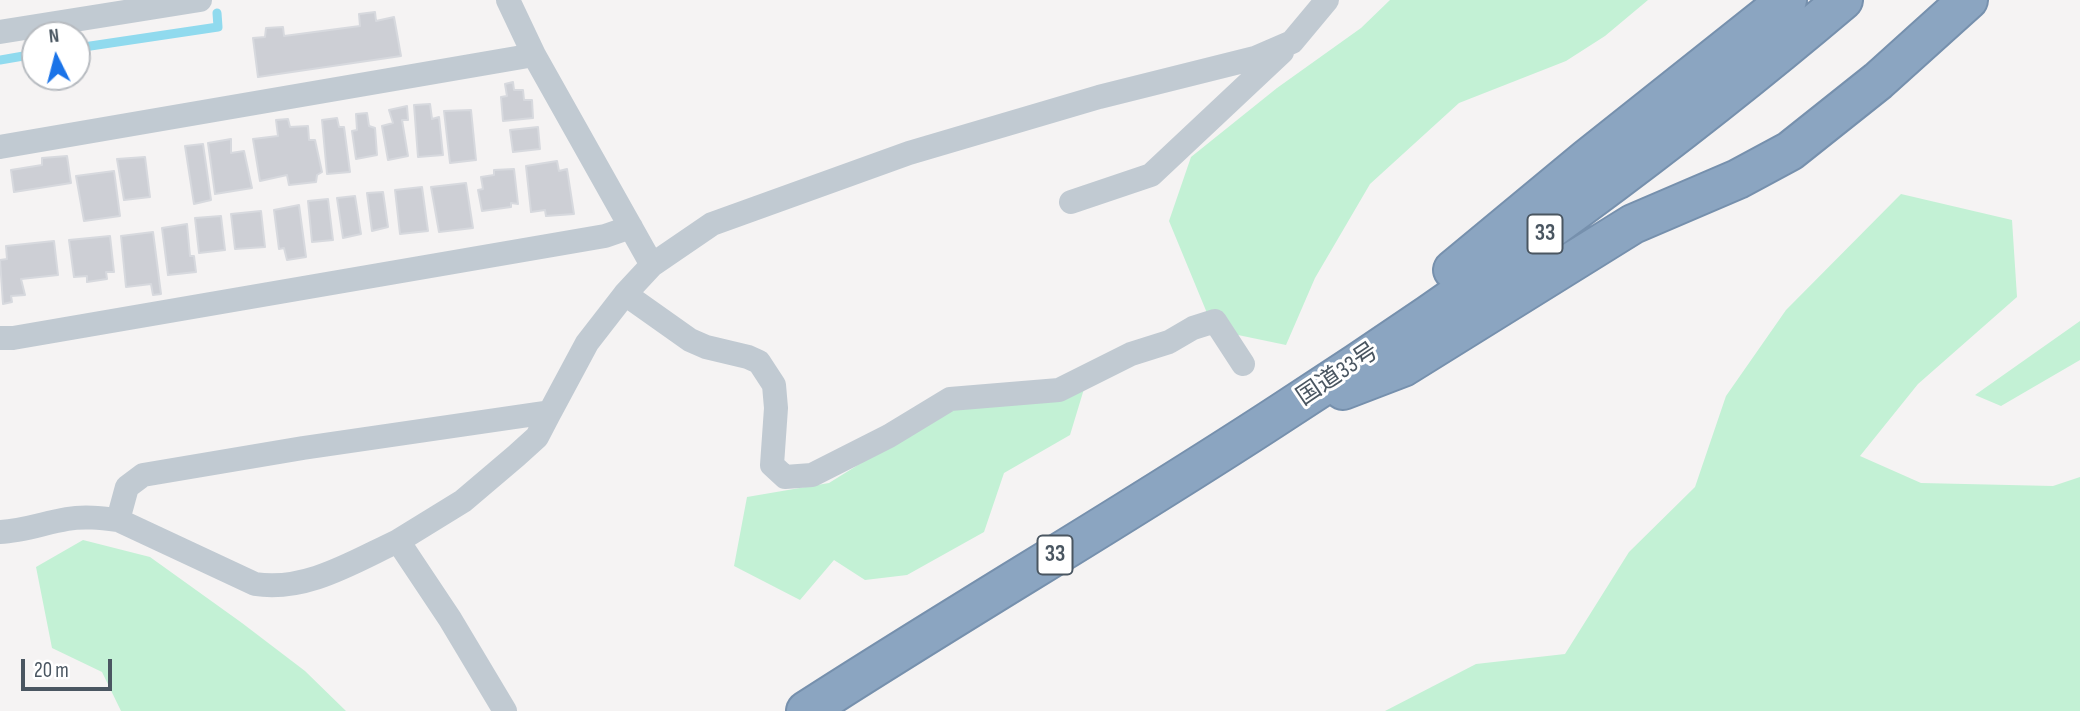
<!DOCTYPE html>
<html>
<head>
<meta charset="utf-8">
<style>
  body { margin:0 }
  #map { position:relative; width:2080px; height:711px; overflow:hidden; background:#f5f3f3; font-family:"Sofia Sans Condensed",sans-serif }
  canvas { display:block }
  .north { position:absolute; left:21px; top:21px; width:70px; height:70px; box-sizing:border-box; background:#fff; border:2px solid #b7bbc0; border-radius:50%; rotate:354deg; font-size:19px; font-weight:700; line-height:28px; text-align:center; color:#4a5661 }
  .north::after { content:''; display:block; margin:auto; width:24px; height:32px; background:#1a73e8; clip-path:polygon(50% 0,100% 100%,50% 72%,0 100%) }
  .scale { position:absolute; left:21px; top:659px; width:91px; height:32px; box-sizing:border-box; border:4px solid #4a5661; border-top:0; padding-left:9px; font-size:21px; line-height:24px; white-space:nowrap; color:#4a5661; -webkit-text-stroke:5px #fff; paint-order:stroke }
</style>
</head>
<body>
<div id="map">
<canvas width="2080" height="711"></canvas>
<div class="north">N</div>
<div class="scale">20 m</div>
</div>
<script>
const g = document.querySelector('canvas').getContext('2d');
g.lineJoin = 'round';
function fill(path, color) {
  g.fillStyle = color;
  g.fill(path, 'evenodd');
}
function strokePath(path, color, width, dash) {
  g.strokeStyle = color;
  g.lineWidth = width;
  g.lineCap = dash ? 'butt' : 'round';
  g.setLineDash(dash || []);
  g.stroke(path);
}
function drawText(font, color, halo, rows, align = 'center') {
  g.font = font + ' "Sofia Sans Condensed","Noto Sans JP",sans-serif';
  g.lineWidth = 6;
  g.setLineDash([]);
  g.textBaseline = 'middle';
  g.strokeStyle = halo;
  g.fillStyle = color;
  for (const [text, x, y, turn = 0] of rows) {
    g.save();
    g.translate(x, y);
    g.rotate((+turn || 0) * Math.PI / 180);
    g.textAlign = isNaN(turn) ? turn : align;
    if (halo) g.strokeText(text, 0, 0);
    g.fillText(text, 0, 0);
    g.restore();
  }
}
fill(new Path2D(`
  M1390 0H1648L1605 36 1566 61 1459 103 1370 184 1315 278 1286 345 1214 330 1169 221 1191 157 1277 88 1361 28Z
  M1901 194 2012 220 2017 297 1918 384 1860 456 1921 483 2053 486 2080 477V711H1385L1476 664 1565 654 1629 552 1695 487 1726 396 1786 310Z
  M2080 321V360L2001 406 1975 395Z
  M1087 379 1070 435 1004 473 984 532 907 575 865 580 834 560 800 600 734 566 747 497 829 483 956 404Z
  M83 540 150 557 242 623 305 671 346 711H121L102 672 52 648 36 567Z`), '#c3f1d5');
strokePath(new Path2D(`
  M77 48 218 27 217 13
  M0 60 35 54`), '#90daee', 9);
const building = new Path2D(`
  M375 12 376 21 394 17 401 56 258 77 253 38 265 37 266 28 283 27 284 36 360 26 359 14Z
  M513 82 514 90H523L524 100H532L533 118 503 121 501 97 507 96 505 84Z
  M430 104 432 119 439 117 443 155 418 157 414 105Z
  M407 106 408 120H402L408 156 388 160 382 126 393 123 389 110Z
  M471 110 476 160 450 163 444 111Z
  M367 113 369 126 375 128 377 155 356 159 352 131 357 130 356 114Z
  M337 118 339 127H344L350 172 327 174 322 120Z
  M288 119 290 127 308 126 309 140H315L322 172 317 175 316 182 289 185 287 175 260 181 253 139 278 136 276 120Z
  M538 127 540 149 513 152 510 130Z
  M231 139V153L244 151 252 188 215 194 208 143Z
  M203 144 211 200 194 204 185 146Z
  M67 156 71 183 14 192 11 170 42 165V158Z
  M145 157 150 197 124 200 117 159Z
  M557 161 559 171 567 169 574 214 546 216 545 210 531 212 526 166Z
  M514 169 518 204 511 203V207L482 211 478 190 483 189 481 177 494 175V170Z
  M114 171 120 216 84 221 76 176Z
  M466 183 473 228 439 232 431 187Z
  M422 187 428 231 400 234 395 190Z
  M383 192 388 227 372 231 367 193Z
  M355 196 361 234 343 238 337 198Z
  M328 199 333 240 312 242 308 201Z
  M299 205 306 257 287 260 284 248 279 249 274 210Z
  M261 211 265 247 235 249 231 214Z
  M221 216 225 250 199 253 195 218Z
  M187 224 190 256H194L196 272 168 275 162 228Z
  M153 232 161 294 153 295 151 284 126 287 121 236Z
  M110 236 114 272H106L107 279 87 282V276L74 277 69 240Z
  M54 241 58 275 21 279 25 295 11 296 12 302 3 304 0 260 7 259 6 246Z`);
fill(building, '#cdcfd5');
strokePath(building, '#d7d9de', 2);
const highway = new Path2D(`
  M1453 270 1587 159 1787 0
  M1343 390 1403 367 1633 224 1738 179 1790 151 1878 81 1968 0
  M806 711C964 609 1126 515 1283 412 1478 286 1666 150 1843 0`);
strokePath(highway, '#7690ad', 42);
strokePath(new Path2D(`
  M508 0 534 55 652 265
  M0 32 200 0
  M0 147 534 55
  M1071 202 1151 175 1282 52
  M625 294 690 340 706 347 748 357 759 362 774 385 776 408 772 465 785 477 812 475 889 436 950 399 1059 390 1131 354 1169 342 1193 328 1215 321 1243 364
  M0 338H13L605 236 631 227
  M118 520 127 487 143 475 303 448 550 412 587 343 625 294 652 265 712 224 909 153 1099 97 1255 58 1292 42 1327 0
  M0 532C23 531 44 523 67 519 84 516 101 518 118 520L255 584C306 592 353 562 398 541L450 619 505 711
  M398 541 463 501 516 456 537 437 550 412`), '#c1cad2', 24);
strokePath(highway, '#8ba5c1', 38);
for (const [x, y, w] of [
  [1545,234,35],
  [1055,555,35]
]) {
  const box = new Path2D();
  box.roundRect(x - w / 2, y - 19.5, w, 39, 5);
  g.fillStyle = '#fff';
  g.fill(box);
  strokePath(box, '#4a5661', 2);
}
drawText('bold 23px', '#4a5661', null, [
  ["33",1545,234],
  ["33",1055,555]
]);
drawText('24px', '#4a5661', '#fff', [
  ["国道33号",1338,375,-34]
]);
</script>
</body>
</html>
